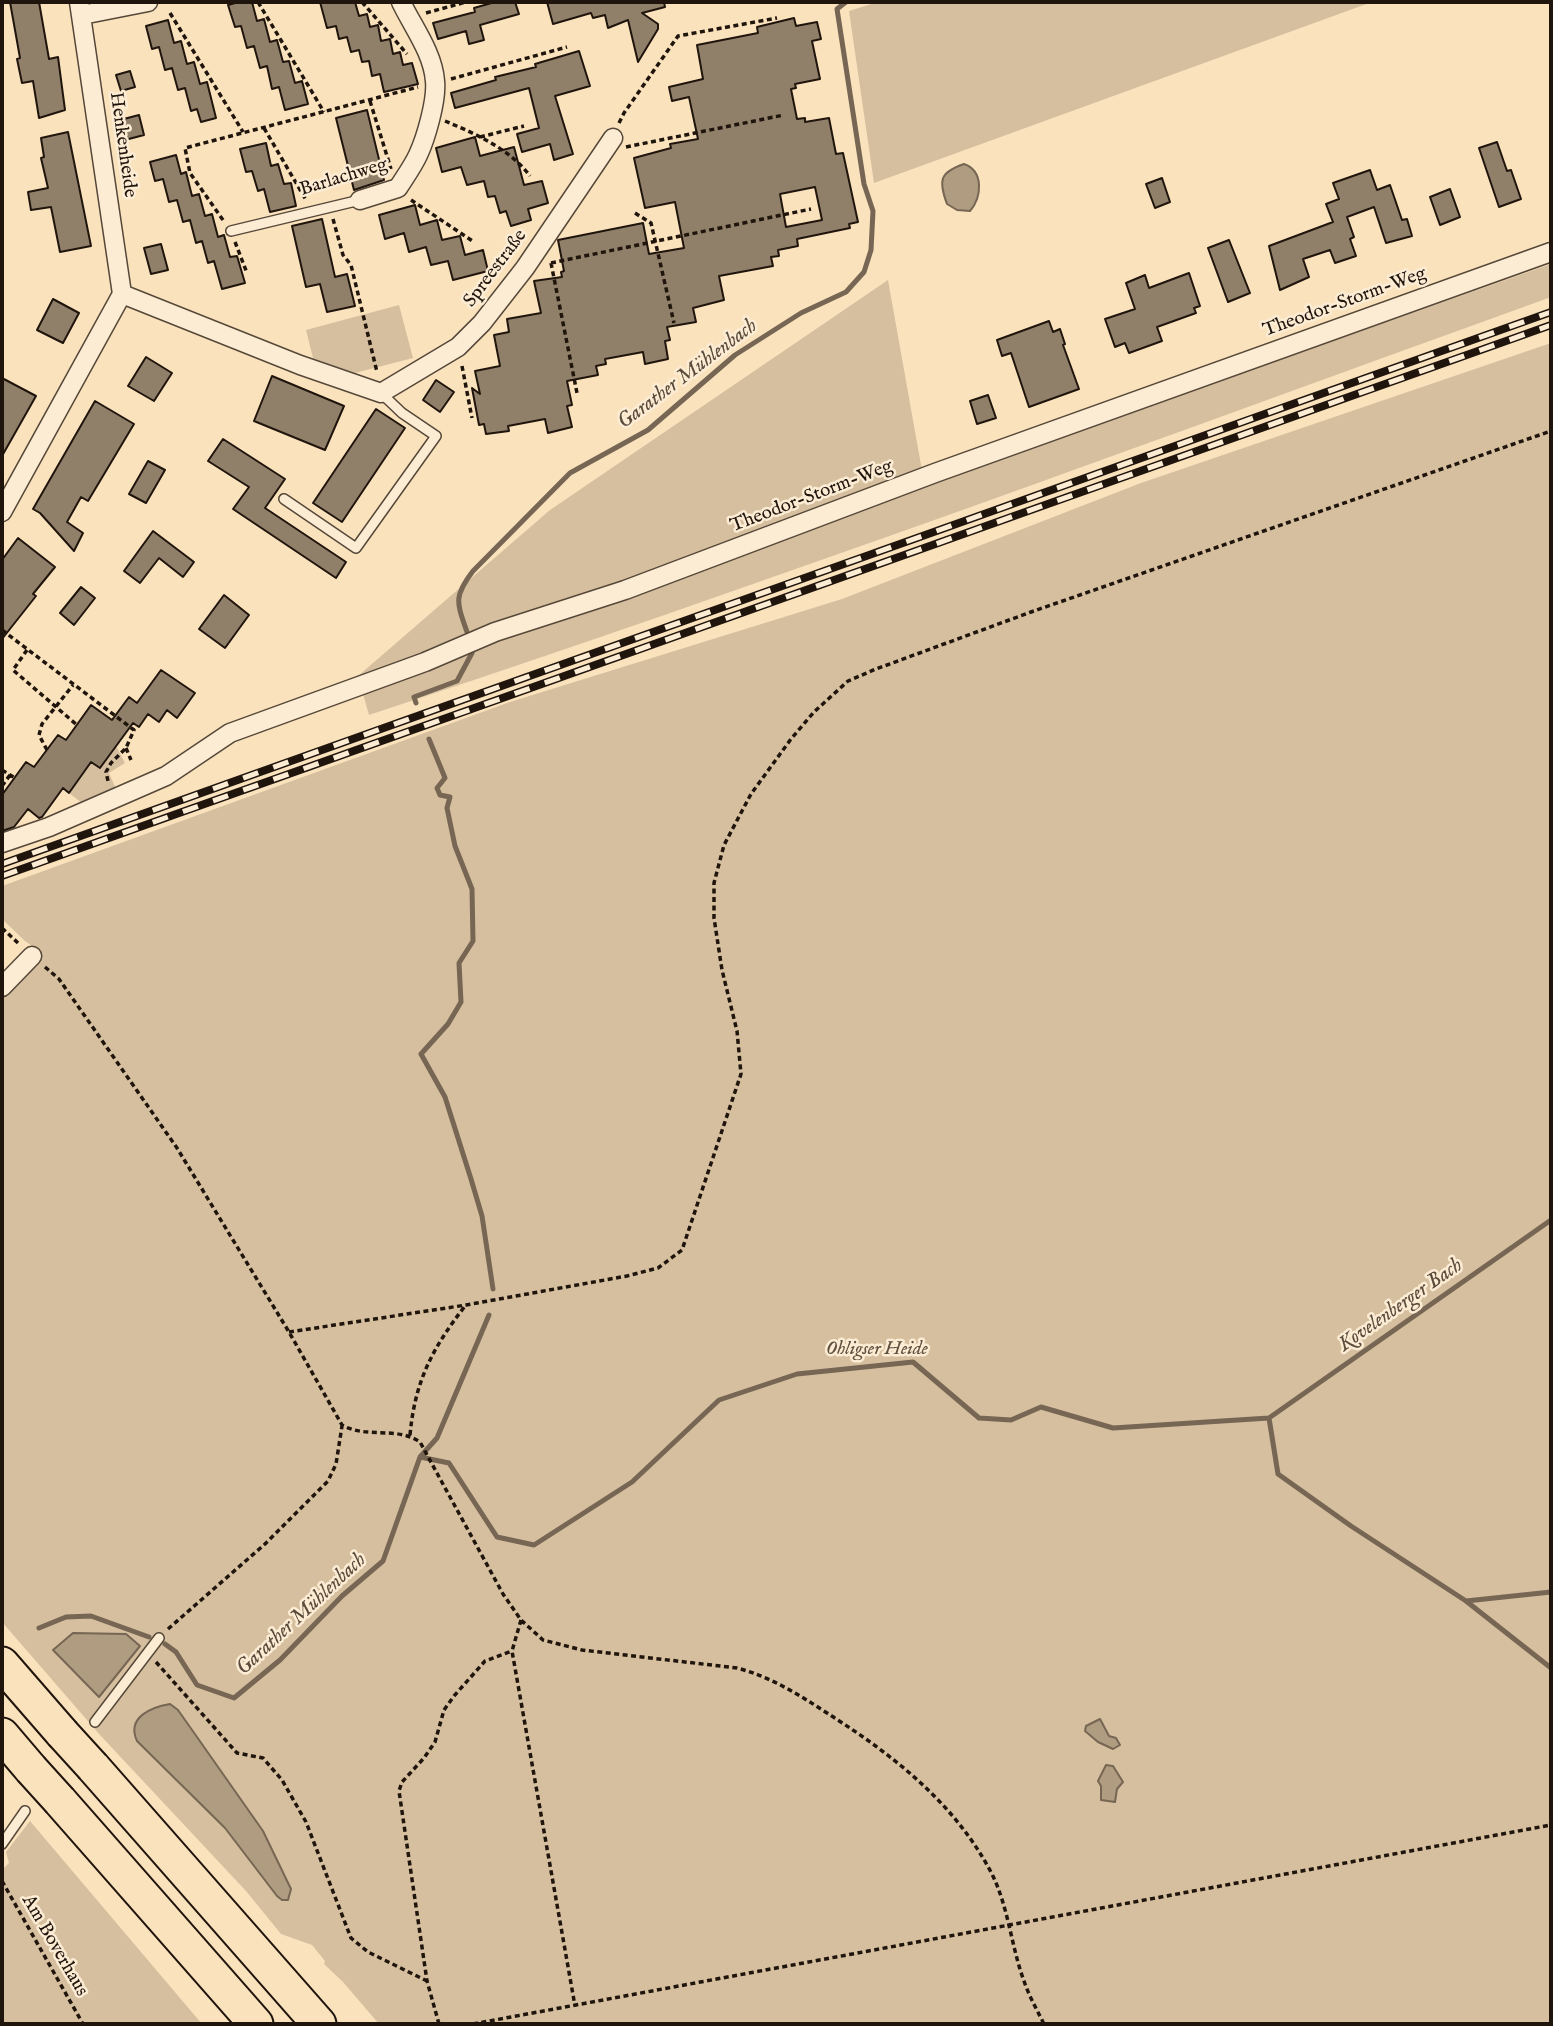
<!DOCTYPE html>
<html>
<head>
<meta charset="utf-8">
<style>
  body { margin:0 }
  #map { position:relative; width:1553px; height:2026px; overflow:hidden; background:#fae2bd; font-family:"IM FELL English",serif }
  canvas { display:block }
  .frame { position:absolute; inset:0; border:4px solid #20150d; pointer-events:none }
</style>
</head>
<body>
<div id="map">
<canvas width="1553" height="2026"></canvas>
<div class="frame"></div>
</div>
<script>
const g = document.querySelector('canvas').getContext('2d');
g.lineJoin = 'round';
function fill(path, color) {
  g.fillStyle = color;
  g.fill(path, 'evenodd');
}
function strokePath(path, color, width, dash) {
  g.strokeStyle = color;
  g.lineWidth = width;
  g.lineCap = dash ? 'butt' : 'round';
  g.setLineDash(dash || []);
  g.stroke(path);
}
function drawText(font, color, halo, rows, align = 'center') {
  g.font = font + ' "IM FELL English",serif';
  g.lineWidth = 5;
  g.setLineDash([]);
  g.textBaseline = 'middle';
  g.strokeStyle = halo;
  g.fillStyle = color;
  for (const [text, x, y, turn = 0] of rows) {
    g.save();
    g.translate(x, y);
    g.rotate((+turn || 0) * Math.PI / 180);
    g.textAlign = isNaN(turn) ? turn : align;
    if (halo) g.strokeText(text, 0, 0);
    g.fillText(text, 0, 0);
    g.restore();
  }
}
fill(new Path2D(`
  M878 2H1372L874 183 849 11Z
  M1551 264V297C1159 439 766 584 369 715L358 676 550 510 888 280 921 465 928 484Z
  M399 305 413 358 355 373 314 362 306 330Z
  M1551 343V2024H379L343 1982 324 1964 325 1961 312 1945 281 1934 246 1891 100 1735 2 1622V994L42 953 25 941 2 919V886L510 702 842 599 1141 483ZM178 1710 263 1831 291 1889 277 1896 225 1828 137 1741Z
  M116 746 125 763 109 773 116 789 82 803 69 793 91 762 100 768Z
  M30 1821 202 2024H2V1870L9 1863 6 1852Z`), '#d5bf9f');
const water = new Path2D(`
  M964 164C984 171 982 197 970 211L957 210 947 204C938 180 940 172 964 164Z
  M73 1633 126 1634 140 1646 99 1697 53 1650Z
  M170 1704 178 1710 263 1831 291 1889 288 1900H282L277 1896 225 1828 137 1741C126 1717 152 1707 170 1704Z
  M1100 1719 1109 1736 1116 1738 1120 1745 1113 1749 1098 1742 1085 1731 1086 1726Z
  M1106 1765 1113 1766 1123 1782 1117 1789 1115 1802 1101 1800V1786L1098 1781Z`);
fill(water, '#b09c81');
strokePath(water, '#766653', 2);
strokePath(new Path2D(`
  M467 632C457 603 453 597 473 571L570 473 648 430 735 355 801 313 846 292 864 272 871 250 873 211 864 184 837 9 846 2
  M416 703 414 697 457 681 472 653
  M429 739 445 778 437 788 440 795 450 797 447 808 455 846 472 889 473 941 459 963 461 1002 448 1024 421 1054 445 1097 471 1179 482 1216 493 1289
  M1269 1418 1551 1220
  M420 1457 449 1463 497 1537 534 1545 632 1482 719 1400 797 1374 913 1362 979 1418 1011 1420 1041 1407 1113 1428 1269 1418 1278 1474 1351 1526 1466 1601 1551 1668
  M1466 1601 1551 1592
  M39 1628 66 1617 91 1616 149 1637
  M165 1644 176 1652 197 1685 234 1698 280 1660 342 1596 383 1561 420 1457 437 1438 489 1315`), '#766653', 5);
const building = new Path2D(`
  M10 2H39L49 59 58 57 65 110 39 118 33 81 22 83 17 59 20 58Z
  M239 2H252L257 21 264 19 270 42 277 40 283 62 289 61 295 83 302 81 308 104 285 110 279 87 272 89 267 66 260 68 254 46 247 48 241 26 235 27 228 5Z
  M320 2H355L359 16 367 14 370 27 378 25 381 41 390 39 393 54 400 52 403 65 412 63 418 84 384 92 380 74 372 76 369 61 362 62 359 50 351 52 347 37 339 39 336 26 327 28Z
  M495 2H515L519 14 480 25 484 40 469 44 466 31 438 39 433 23 475 12 474 8Z
  M547 2H664L665 7 642 13 658 24V29L638 62 628 20 608 28 605 15 593 18 591 13 553 24Z
  M794 18 796 26 817 22 821 39 812 41 820 79 795 84 796 88 791 89 797 119 805 118V122L829 118 836 154 843 153 858 222 849 224 850 228 797 239 798 246 778 250 779 256 771 257 773 266 719 276 724 300 693 308 696 322 667 327 670 340 665 341 668 359 645 364 643 352 605 359 606 364 596 366 598 375 567 381 572 405 567 406 572 427 548 433 545 419 508 426 509 431 486 434 484 424 479 425 472 388 480 394 475 371 500 366 494 335 509 332 507 319 541 313 534 281 562 277 561 272 564 271 558 240 643 223 649 254 684 248 675 202 645 208 634 158 671 148 670 144 698 139 689 97 672 101 669 87 703 79 697 45 758 33 757 27ZM815 187 822 220 786 227 780 194Z
  M168 20 174 43 181 41 187 64 194 62 200 84 207 82 216 118 201 122 197 109 191 111 185 88 178 90 172 68 165 70 159 47 152 49 146 26Z
  M579 51 590 86 555 96 573 154 554 160 550 144 522 152 517 134 539 128 529 88 455 108 451 93 496 80 495 77 536 67 535 64Z
  M130 71 135 87 121 91 116 75Z
  M367 110 384 180 354 190 336 118Z
  M139 115 144 135 125 140 120 120Z
  M68 132 91 246 60 252 51 207 31 210 28 192 48 188 41 158 44 157 41 138Z
  M475 137 480 156 514 147 524 185 542 181 548 203 528 209 531 220 511 226 506 211 500 213 495 196 488 197 484 181 467 185 461 167 442 172 436 148Z
  M1497 142 1507 171 1511 170 1521 199 1499 207 1479 148Z
  M266 143 271 166 278 164 284 184 291 183 296 206 270 212 264 189 258 191 252 171 246 172 240 149Z
  M176 155 181 174 186 172 192 196 199 194 205 216 212 214 218 237 224 235 230 257 237 256 245 283 222 289 214 261 208 263 202 241 196 243 190 220 183 222 177 200 169 202 163 179 155 181 150 162Z
  M1370 170 1377 190 1390 185 1402 220 1407 219 1412 236 1386 243 1374 207 1347 217 1354 237 1350 239 1356 256 1335 263 1330 250 1303 259 1309 277 1280 290 1269 246 1333 222 1326 204 1339 199 1333 183Z
  M1162 178 1170 202 1155 208 1146 184Z
  M1450 189 1460 217 1440 225 1430 197Z
  M415 205 420 225 437 220 442 240 460 236 465 255 483 250 488 271 453 280 448 261 431 265 426 247 409 252 404 233 385 239 379 215Z
  M322 219 335 277 347 274 355 306 327 312 320 284 306 287 292 226Z
  M1229 240 1250 293 1228 302 1208 248Z
  M161 244 168 270 151 274 144 248Z
  M1189 273 1200 306 1194 308 1196 313 1157 327 1162 341 1129 353 1125 343 1115 347 1105 319 1135 309 1126 283 1145 275 1149 288Z
  M53 299 79 313 63 343 37 330Z
  M1049 321 1053 332 1060 329 1065 344 1063 345 1079 389 1029 407 1011 353 1002 356 997 340Z
  M146 357 172 373 154 401 128 386Z
  M272 376 344 406 325 450 254 421Z
  M2 378 36 396 2 456Z
  M436 380 454 392 440 412 423 400Z
  M988 395 996 418 977 424 970 401Z
  M95 401 134 424 88 501 81 497 67 522 83 533 74 551 40 513 33 509Z
  M376 409 405 428 342 522 313 503Z
  M223 439 285 479 265 508 346 562 336 578 233 509 249 487 208 461Z
  M148 461 165 470 146 503 129 494Z
  M153 531 194 562 183 577 159 558 140 583 124 571Z
  M18 538 55 567 33 594 36 596 2 639V560Z
  M81 587 95 598 74 625 60 613Z
  M224 595 249 615 225 648 199 629Z
  M161 670 195 693 177 718 167 710 159 722 148 714 139 727 133 723 100 768 91 762 69 793 63 788 42 817 39 818 28 809 14 827 2 831V795L26 762 34 767 58 735 66 740 91 705 112 720 129 697 137 703Z`);
fill(building, '#918069');
strokePath(building, '#20150d', 2);
const lane = new Path2D(`
  M231 231 360 200
  M284 499 356 548 436 436 402 413 381 393
  M95 1722 159 1638
  M2 1844 25 1811`);
const street = new Path2D(`
  M82 15 148 2
  M360 200 398 188C405 177 413 166 418 155 426 138 437 100 435 81 433 53 413 27 401 2
  M122 294 300 365 381 393 458 347 482 323 525 268 613 138
  M2 512 122 294 79 2
  M2 843 49 827 166 776 230 733 425 662 495 632 625 590 935 473 1551 252
  M2 987 32 956`);
const highway = new Path2D(`
  M2 1664 62 1733
  M2 1735 31 1769
  M93 1767 319 2024
  M60 1801 256 2024`);
strokePath(lane, '#564839', 12);
strokePath(street, '#564839', 21);
strokePath(highway, '#20150d', 37);
strokePath(new Path2D(`
  M258 2 324 112
  M362 2 407 54
  M170 13 243 132
  M426 13 466 2
  M451 79 567 47
  M370 101 391 169
  M445 121C476 134 510 149 530 176
  M619 123 624 113 678 36 777 18
  M264 128 306 200
  M480 137 524 126
  M626 147 784 115
  M411 200 474 242
  M635 213 651 223 674 323
  M333 219 343 255 351 265 377 372
  M223 220 190 173 185 148 418 87
  M235 242 247 273
  M551 263 811 209
  M551 263 577 393
  M462 366 472 418
  M2 630 134 730 126 748 111 763 106 772 108 781
  M27 650 13 670 77 725
  M126 748 131 760
  M47 750 39 735 42 724 73 685
  M2 770 15 778
  M2 786 10 775
  M2 928 18 943
  M45 967 59 979 177 1148 289 1332 342 1425C366 1439 397 1426 420 1442L503 1594 521 1620 543 1640 582 1650 737 1668C771 1677 798 1694 827 1713 893 1755 955 1803 992 1874 1009 1909 1011 1946 1024 1981 1029 1996 1037 2010 1044 2024
  M289 1332 466 1305 627 1276 658 1268 682 1250 741 1074 737 1031 722 970 714 918V883L724 845 751 794 791 739 814 712 848 681 876 669 1031 612 1551 431
  M410 1435C415 1381 432 1349 465 1306
  M521 1620 512 1651 575 2006
  M168 1629 265 1544 328 1481 336 1464 342 1426
  M156 1662 237 1753 263 1758 282 1780 306 1822 351 1938 368 1952 427 1981
  M2 1881 83 2024
  M439 2024 427 1981 399 1791 402 1782 424 1758 435 1742 444 1710 454 1696 485 1661 512 1651
  M473 2024 1551 1825`), '#20150d', 3.5, [5, 3.5]);
strokePath(lane, '#fcecd4', 9);
strokePath(street, '#fcecd4', 18);
strokePath(highway, '#fae2bd', 33);
const rail = new Path2D(`
  M2 864 1551 312
  M2 876 1551 325`);
strokePath(rail, '#20150d', 8);
strokePath(rail, '#fcecd4', 5, [16]);
const highwayBridge = new Path2D(`
  M62 1733 93 1767
  M31 1769 60 1801`);
strokePath(highwayBridge, '#20150d', 37, []);
strokePath(highwayBridge, '#fae2bd', 33);
drawText('19px', '#20150d', '#fcecd4', [
  ["Henkenheide",122,145,82],
  ["Barlachweg",344,178,-17],
  ["Spreestraße",496,269,-53],
  ["Theodor-Storm-Weg",1345,303,-20],
  ["Theodor-Storm-Weg",812,497,-21],
  ["Am Boverhaus",54,1946,60]
]);
drawText('italic 19px', '#5f5040', '#fcecd4', [
  ["Ohligser Heide",877,1350]
]);
drawText('italic 21px', '#5a4b3b', '#fcecd4', [
  ["Garather Mühlenbach",688,375,-37],
  ["Kovelenberger Bach",1401,1306,-35],
  ["Garather Mühlenbach",302,1615,-43]
]);
</script>
</body>
</html>
